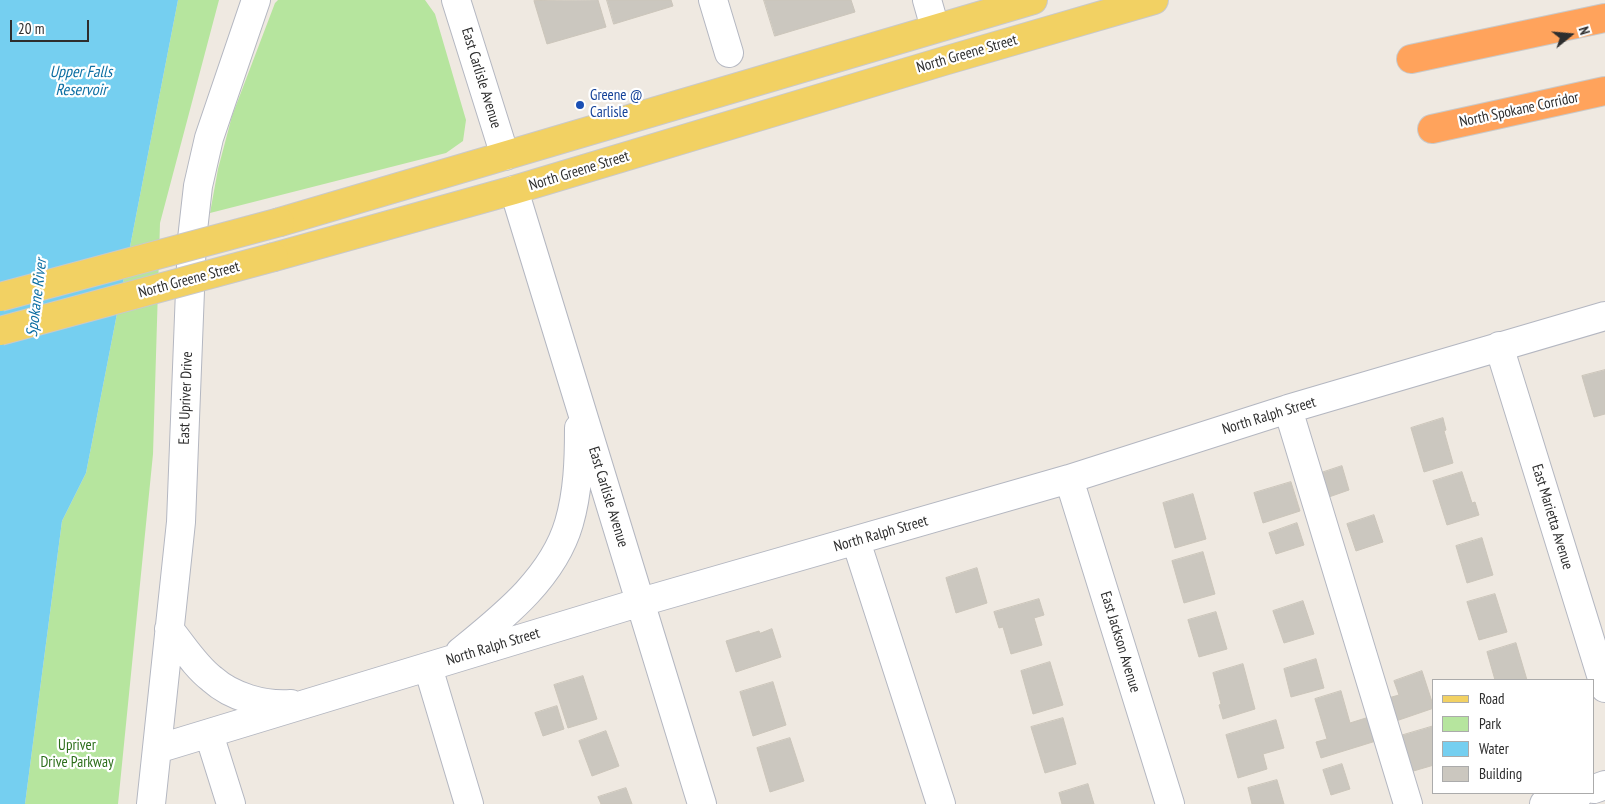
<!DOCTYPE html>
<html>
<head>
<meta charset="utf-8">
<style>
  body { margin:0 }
  #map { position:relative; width:1605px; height:804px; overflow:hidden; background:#efe9e1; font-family:"PT Sans Narrow",sans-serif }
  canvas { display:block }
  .legend { position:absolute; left:1432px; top:679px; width:162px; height:115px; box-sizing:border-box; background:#fff; border:1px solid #ababab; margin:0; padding:6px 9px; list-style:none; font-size:15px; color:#2e2e2e }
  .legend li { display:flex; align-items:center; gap:10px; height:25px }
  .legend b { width:25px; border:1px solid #ababab }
  .north { position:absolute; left:1545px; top:10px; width:50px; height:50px; -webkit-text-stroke:4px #fff; paint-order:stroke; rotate:73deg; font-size:14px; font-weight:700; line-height:20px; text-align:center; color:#2e2e2e }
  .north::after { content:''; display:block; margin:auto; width:18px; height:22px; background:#2e2e2e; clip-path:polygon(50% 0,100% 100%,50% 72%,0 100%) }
  .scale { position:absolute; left:10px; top:20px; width:79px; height:22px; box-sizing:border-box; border:2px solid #2e2e2e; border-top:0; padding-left:6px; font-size:15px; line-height:18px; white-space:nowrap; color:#2e2e2e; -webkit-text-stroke:4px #fff; paint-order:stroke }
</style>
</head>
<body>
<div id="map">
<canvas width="1605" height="804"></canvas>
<ul class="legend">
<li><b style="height:6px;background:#f2d163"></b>Road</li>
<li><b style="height:14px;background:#b6e59e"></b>Park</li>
<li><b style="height:14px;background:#75cff0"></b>Water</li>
<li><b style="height:14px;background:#cbc7bf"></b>Building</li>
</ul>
<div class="north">N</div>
<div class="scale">20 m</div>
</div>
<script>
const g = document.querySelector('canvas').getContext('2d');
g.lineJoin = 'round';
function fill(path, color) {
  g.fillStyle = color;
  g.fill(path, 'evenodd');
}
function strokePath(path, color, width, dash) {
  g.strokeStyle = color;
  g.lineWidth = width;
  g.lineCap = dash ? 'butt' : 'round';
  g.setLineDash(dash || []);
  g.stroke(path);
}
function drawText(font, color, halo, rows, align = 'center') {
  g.font = font + ' "PT Sans Narrow",sans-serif';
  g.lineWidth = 4.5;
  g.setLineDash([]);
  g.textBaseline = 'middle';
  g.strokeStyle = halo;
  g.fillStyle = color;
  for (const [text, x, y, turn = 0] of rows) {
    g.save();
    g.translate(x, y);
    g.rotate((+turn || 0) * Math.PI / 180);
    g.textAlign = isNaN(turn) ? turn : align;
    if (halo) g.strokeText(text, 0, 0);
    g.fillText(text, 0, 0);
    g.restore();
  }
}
fill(new Path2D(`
  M178 0H219L160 223 153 454 118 804H25L62 521 86 473Z
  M278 0H425L435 14 466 120 463 141 446 153 210 213 218 169 232 116 275 3Z`), '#b6e59e');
fill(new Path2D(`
  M0 0H178L86 473 62 521 25 804H0Z`), '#75cff0');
const building = new Path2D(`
  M598 0 606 27 547 44 534 1Z
  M607 0H671L673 6 614 24Z
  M764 0H851L855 12 775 36Z
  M1605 370V414L1594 417 1582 376Z
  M1443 418 1446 430 1444 431 1453 463 1424 472 1411 428Z
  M1342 466 1349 490 1326 498 1318 474Z
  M1462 472 1472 503 1475 502 1479 515 1447 525 1433 481Z
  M1291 482 1300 511 1263 523 1254 493Z
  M1193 494 1206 539 1175 548 1163 503Z
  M1374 515 1383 542 1356 551 1347 524Z
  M1297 523 1304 545 1276 554 1269 533Z
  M1482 538 1493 575 1467 583 1456 546Z
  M1203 552 1215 594 1184 603 1172 561Z
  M977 568 987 603 956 613 946 578Z
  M1495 594 1507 632 1479 640 1467 602Z
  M1039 599 1044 615 1034 618 1042 645 1011 654 1003 627 999 628 994 612Z
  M1303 601 1314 634 1284 643 1273 611Z
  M1216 612 1227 649 1199 657 1188 620Z
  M772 629 781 657 736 672 726 641 759 631 760 633Z
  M1516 643 1527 680H1495L1487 652Z
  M1316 659 1324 688 1291 697 1284 669Z
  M1050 662 1063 705 1033 714 1021 671Z
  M1243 664 1255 709 1223 719 1219 705 1221 704 1213 673Z
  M1422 671 1434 708 1396 721 1388 698 1399 695 1394 681Z
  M583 676 597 719 568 728 554 685Z
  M773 682 786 725 753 736 740 692Z
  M1341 691 1350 723 1369 717 1376 741 1321 758 1316 742 1327 739 1315 699Z
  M557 706 564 729 543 736 535 713Z
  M1063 718 1076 764 1045 773 1031 727Z
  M1276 720 1284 748 1263 754 1267 769 1238 778 1226 735Z
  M1434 726V765L1410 772 1400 736Z
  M606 731 619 766 592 776 579 741Z
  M790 738 804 781 770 792 757 748Z
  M1342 764 1350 789 1331 795 1323 770Z
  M1277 780 1284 804H1252L1248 788Z
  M1088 784 1094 804H1062L1059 793Z
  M626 788 632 804H601L598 797Z`);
fill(building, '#cbc7bf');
strokePath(building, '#cbc5ba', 1);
const minor = new Path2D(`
  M456 0 505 156
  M713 0 729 53
  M927 0 935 28
  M514 190 702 804
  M1499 346 1605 688
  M1288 409 1408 804
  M1069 479 1170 804
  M856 541 941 804
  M169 629C183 646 195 666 212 679 232 697 264 706 291 704
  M460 652C503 617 553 578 569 523 578 492 579 460 579 428
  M428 667 469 804
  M209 734 231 804
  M157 749 641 602 1069 479 1288 409 1605 316
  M1594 789 1605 785
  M151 804 181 522 192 239 198 186 209 138 256 0
  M1544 804 1580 793`);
const major = new Path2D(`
  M280 222 1033 0
  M274 257 514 190 944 61 1154 0`);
const highway = new Path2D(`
  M1411 59 1605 18
  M1432 129 1605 91`);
strokePath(minor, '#b4b7c1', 30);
strokePath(major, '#c9c9c9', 30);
strokePath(highway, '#c9c9c9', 30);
strokePath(minor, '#fff', 28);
strokePath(major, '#f2d163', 28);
strokePath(highway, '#ffa35c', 28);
const majorBridge = new Path2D(`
  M0 297 280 222
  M0 331 274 257`);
strokePath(majorBridge, '#c9c9c9', 30, []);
strokePath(majorBridge, '#f2d163', 28);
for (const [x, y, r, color] of [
  [580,105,5,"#1a4fb4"]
]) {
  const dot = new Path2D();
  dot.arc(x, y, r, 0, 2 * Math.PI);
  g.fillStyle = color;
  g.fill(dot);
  strokePath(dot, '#fff', 2);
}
drawText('15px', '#2e2e2e', '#fff', [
  ["North Greene Street",967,54,-16],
  ["East Carlisle Avenue",481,78,73],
  ["North Spokane Corridor",1519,110,-12],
  ["North Greene Street",579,171,-17],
  ["North Greene Street",189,280,-15],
  ["East Upriver Drive",186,398,-88],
  ["North Ralph Street",1269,416,-17],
  ["East Carlisle Avenue",608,497,73],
  ["East Marietta Avenue",1552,517,73],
  ["North Ralph Street",881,534,-16],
  ["East Jackson Avenue",1120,642,73],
  ["North Ralph Street",493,647,-17]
]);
drawText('15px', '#164399', '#fff', [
  ["Greene @",590,96],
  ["Carlisle",590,113]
], 'left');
drawText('15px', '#2c6e1b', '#fff', [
  ["Upriver",77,746],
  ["Drive Parkway",77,763]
]);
drawText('italic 16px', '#0d6fa3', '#fff', [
  ["Upper Falls",81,72],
  ["Reservoir",81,90],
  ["Spokane River",37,298,-83]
]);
</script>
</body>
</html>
